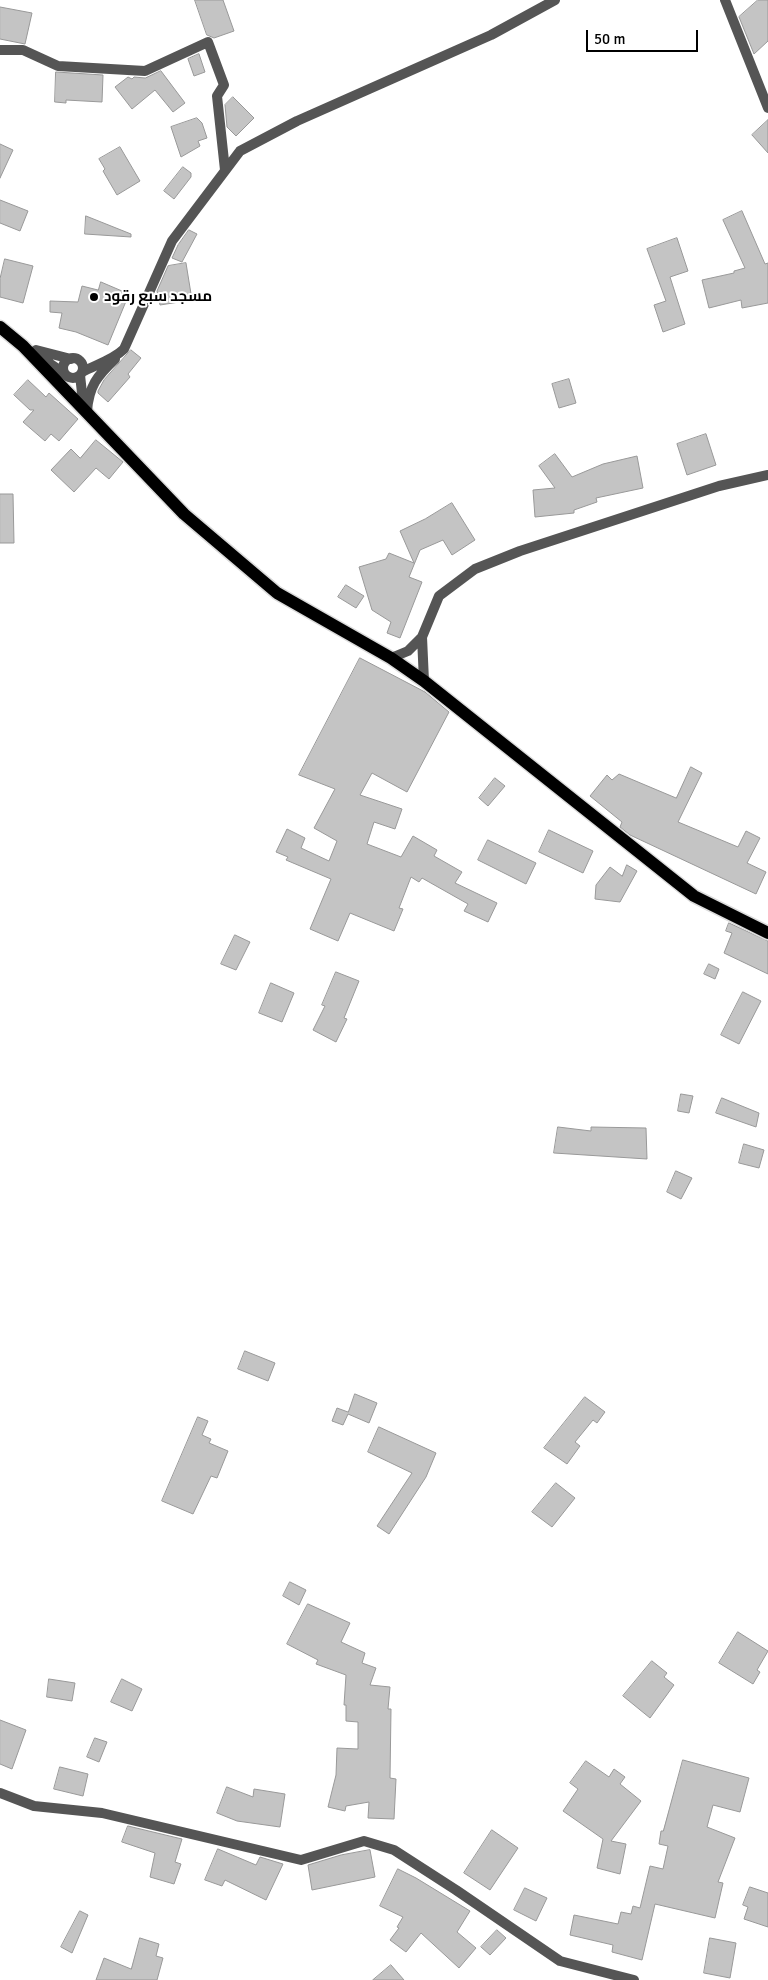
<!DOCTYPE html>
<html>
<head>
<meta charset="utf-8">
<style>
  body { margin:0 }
  #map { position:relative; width:768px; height:1980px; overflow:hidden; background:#fff; font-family:Signika,sans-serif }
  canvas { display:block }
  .scale { position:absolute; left:586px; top:30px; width:112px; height:22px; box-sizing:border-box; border:2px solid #000; border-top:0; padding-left:6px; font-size:15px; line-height:18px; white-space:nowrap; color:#000; -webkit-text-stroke:4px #fff; paint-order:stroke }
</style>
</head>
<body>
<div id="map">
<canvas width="768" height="1980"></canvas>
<div class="scale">50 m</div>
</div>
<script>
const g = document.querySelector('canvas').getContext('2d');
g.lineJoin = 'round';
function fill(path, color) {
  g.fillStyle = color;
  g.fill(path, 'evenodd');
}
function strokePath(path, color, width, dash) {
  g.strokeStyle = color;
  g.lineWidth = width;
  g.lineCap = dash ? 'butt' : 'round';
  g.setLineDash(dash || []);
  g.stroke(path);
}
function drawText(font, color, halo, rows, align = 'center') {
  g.font = font + ' Signika,Cairo,sans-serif';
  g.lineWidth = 4;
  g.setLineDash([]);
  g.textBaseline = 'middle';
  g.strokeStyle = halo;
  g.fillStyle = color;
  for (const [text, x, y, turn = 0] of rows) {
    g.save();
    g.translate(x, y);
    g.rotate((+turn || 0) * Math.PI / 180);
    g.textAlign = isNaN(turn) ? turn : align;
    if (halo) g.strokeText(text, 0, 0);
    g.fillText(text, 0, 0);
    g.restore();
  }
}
const building = new Path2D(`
  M195 0H223L234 31 214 38 207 35Z
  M758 0H768V41L754 54 739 17Z
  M0 7 32 13 25 44 0 39Z
  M199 54 205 72 194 76 188 59Z
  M161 71 185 103 173 112 155 90 132 109 115 87 128 77 132 79 134 77 145 78Z
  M56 72 103 75 102 102 66 100V103L55 102Z
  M233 97 254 118 236 136 227 127 225 105Z
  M197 118 202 123 207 138 198 141 200 146 181 157 171 127Z
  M768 120V153L752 135Z
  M0 144 13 150 0 178Z
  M120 147 140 181 117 195 103 171 105 169 99 159Z
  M183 167 191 173V177L174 199 164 191Z
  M0 200 28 211 20 231 0 223Z
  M742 211 765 264 768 263V303L742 308 741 300 709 308 702 280 734 273V271L745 268 723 220Z
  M86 216 131 234V237L85 234Z
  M189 230 197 234 182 262 172 258 178 245Z
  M677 238 688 271 670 277 685 324 663 332 654 305 666 301 647 249Z
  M5 259 33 266 23 303 0 297V279Z
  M186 263 192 300 160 305 157 291 168 266Z
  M101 282 129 294 108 345 76 332 59 328 62 313 50 312V301L78 302 82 286 98 290Z
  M131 350 141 358 128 374 130 377 108 402 98 393V391L104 380Z
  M569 379 576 403 559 408 552 384Z
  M28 380 46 397 49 393 78 419 59 441 51 434 45 441 23 422 34 410H30L14 395Z
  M706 434 716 465 687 475 677 444Z
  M96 440 123 462 109 479 96 468 74 492 51 470 71 449 80 458Z
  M555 454 572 477 603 464 637 456 643 488 596 498 597 502 574 510V513L535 517 533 490 555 488 539 466Z
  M0 494H13L14 543H0Z
  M452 503 475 540 452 555 443 540 420 550 409 577 422 582 400 638 387 633 391 622 372 610 359 567 386 559 389 553 414 563 400 531 425 519Z
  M346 585 364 596 356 608 338 597Z
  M360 658 425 692 449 712 407 792 372 773 360 795 402 809 395 829 374 822 367 844 401 857 413 836 437 850 434 856 462 872 455 883 497 903 488 922 464 911 468 904 422 878 419 882 411 877 399 908 403 909 394 931 350 913 338 941 310 929 331 879 286 860 288 857 276 852 287 829 305 838 301 848 329 861 337 841 314 828 335 789 299 775Z
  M691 767 702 773 678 822 738 847 746 831 760 838 747 863 766 872 756 894 630 835 620 827 622 822 590 796 607 775 612 780 619 774 676 798Z
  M495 778 505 786 488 806 479 798Z
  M549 830 593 851 583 873 539 852Z
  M488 840 536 863 526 884 478 860Z
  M627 865 637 871 620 902 595 899 596 885 610 867 622 876Z
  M729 923 768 941V974L724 953 732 933 726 931Z
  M235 935 250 942 236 970 221 964Z
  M709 964 719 969 715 979 704 974Z
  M336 972 359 981 344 1018 347 1019 336 1042 313 1030 325 1006 322 1005Z
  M271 983 294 993 282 1022 259 1013Z
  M743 992 761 1001 739 1044 721 1035Z
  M681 1094 693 1096 689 1113 678 1111Z
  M722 1098 759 1113 756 1127 716 1113Z
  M558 1127 591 1131V1127L646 1128 647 1159 554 1153Z
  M744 1144 764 1150 759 1168 739 1163Z
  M676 1171 692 1178 681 1199 667 1192Z
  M245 1351 275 1363 268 1381 238 1369Z
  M355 1394 377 1403 369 1423 348 1414 343 1425 332 1421 337 1408 348 1412Z
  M585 1397 605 1412 597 1423 593 1420 575 1442 580 1446 567 1464 544 1448Z
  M198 1417 208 1421 202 1435 211 1439 209 1443 228 1451 217 1478 211 1476 193 1514 162 1501Z
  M379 1427 436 1453 426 1477 389 1534 377 1526 412 1473 368 1452Z
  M556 1483 575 1498 552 1527 532 1512Z
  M290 1582 306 1590 299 1605 283 1596Z
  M308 1604 350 1623 341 1642 365 1653 362 1663 376 1668 370 1685 390 1687 388 1709H391L390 1778 396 1779 394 1819 368 1818 369 1802 346 1806 345 1811 328 1807 336 1775 337 1748 358 1749V1722L346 1721V1705H344L346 1675 316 1664 318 1660 287 1644Z
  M738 1632 768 1651 757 1670 760 1672 753 1684 719 1663Z
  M652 1661 667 1673 664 1677 674 1685 650 1718 623 1696Z
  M49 1679 75 1683 72 1701 47 1697Z
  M122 1679 142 1689 132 1711 111 1702Z
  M0 1720 26 1730 12 1769 0 1764Z
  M95 1738 107 1742 99 1762 87 1757Z
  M683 1760 749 1778 740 1812 713 1805 707 1827 735 1838 718 1882 723 1883 715 1918 655 1904 642 1960 612 1952 613 1945 570 1935 574 1915 618 1924 621 1912 631 1914 633 1906 640 1908 650 1866 663 1869 668 1846 659 1844 661 1831H663Z
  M586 1761 609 1777 614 1769 625 1777 620 1784 641 1801 611 1841 626 1844 620 1874 597 1868 603 1839 563 1811 578 1789 570 1783Z
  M60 1767 88 1774 83 1796 54 1789Z
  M227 1787 253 1797 254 1789 285 1794 280 1827 237 1821 217 1813Z
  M128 1826 182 1839 175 1862 181 1864 174 1884 150 1877 155 1853 122 1842Z
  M492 1830 518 1848 490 1890 464 1873Z
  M218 1849 256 1865 260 1857 283 1864 266 1900 225 1880 222 1886 205 1880Z
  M370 1850 375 1877 312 1890 308 1865 341 1855Z
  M398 1869 416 1878 470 1911 457 1932 476 1948 459 1968 421 1933 406 1952 390 1940 399 1928 397 1927 403 1917 380 1906Z
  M750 1887 768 1893V1927L744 1919 748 1907 743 1905Z
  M525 1888 547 1898 536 1921 514 1910Z
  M80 1911 88 1915 72 1953 61 1947Z
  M497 1930 506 1938 490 1955 481 1947Z
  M140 1938 159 1944 156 1956 163 1958 157 1980H96L104 1958 131 1969Z
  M710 1938 736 1943 730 1978 704 1973Z
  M391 1965 404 1980H373Z`);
fill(building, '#c4c4c4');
strokePath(building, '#999', 1);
const primary = new Path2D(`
  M0 327 23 346 184 514 277 593 391 658 424 681 694 896 768 933`);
strokePath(primary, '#dbdbdb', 15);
strokePath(new Path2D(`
  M725 0 768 108
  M0 50H23L58 66 145 71 208 42 224 85 217 96 225 170
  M36 350 71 359
  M34 353 65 374
  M63 368a10 10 0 1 1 20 0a10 10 0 1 1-20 0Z
  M82 372C95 365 113 360 124 349L172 241 240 151 297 121 491 35 555 0
  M80 375 82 393 86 406
  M87 411C89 386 97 376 115 359
  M391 658 408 651 422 637
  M424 681 422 637 439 596 475 569 520 551 719 486 768 475
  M0 1793 34 1806 102 1813 301 1860 364 1841 394 1850 456 1890 560 1961 634 1980`), '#555', 10);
strokePath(primary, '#000', 12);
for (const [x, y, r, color] of [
  [94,297,5,"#000"]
]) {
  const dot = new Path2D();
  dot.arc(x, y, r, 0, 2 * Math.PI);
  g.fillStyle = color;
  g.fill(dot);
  strokePath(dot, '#fff', 2);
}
drawText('bold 15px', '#000', '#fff', [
  ["مسجد سبع رقود",104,297]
], 'left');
</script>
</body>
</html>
